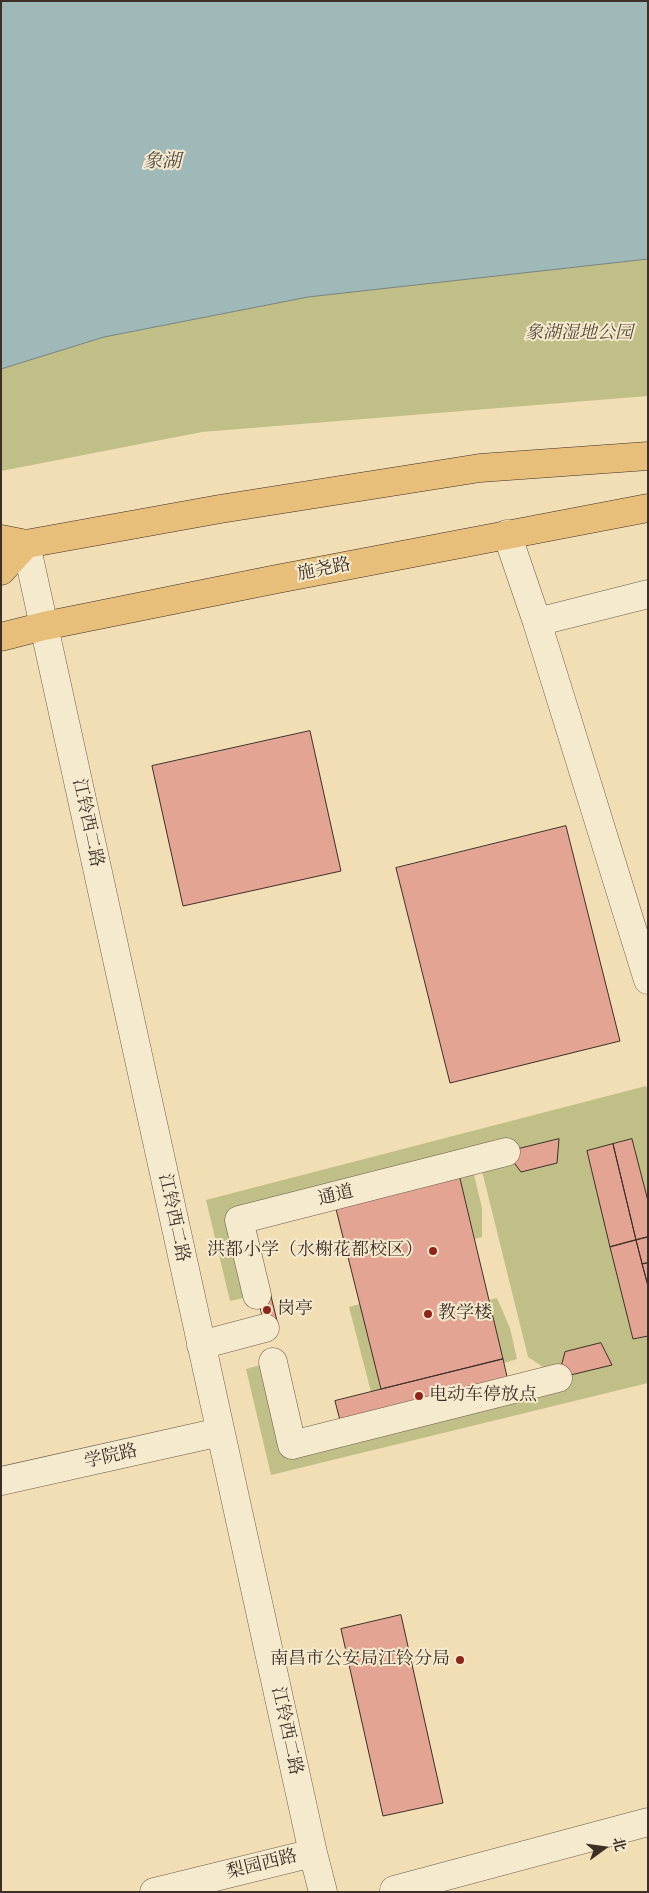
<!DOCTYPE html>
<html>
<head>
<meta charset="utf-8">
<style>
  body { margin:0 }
  #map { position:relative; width:649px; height:1893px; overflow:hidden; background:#f1deb4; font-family:"Libre Bodoni","Noto Serif SC",serif }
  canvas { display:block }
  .frame { position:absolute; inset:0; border:2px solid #3d2f28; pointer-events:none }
  .north { position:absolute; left:579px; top:1823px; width:50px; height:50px; -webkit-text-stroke:4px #f6eace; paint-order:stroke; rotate:76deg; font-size:14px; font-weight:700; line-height:20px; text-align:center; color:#3d2f28 }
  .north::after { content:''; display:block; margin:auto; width:18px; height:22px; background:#3d2f28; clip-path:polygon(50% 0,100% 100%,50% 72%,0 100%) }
</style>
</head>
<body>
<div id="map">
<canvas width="649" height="1893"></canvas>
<div class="frame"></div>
<div class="north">北</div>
</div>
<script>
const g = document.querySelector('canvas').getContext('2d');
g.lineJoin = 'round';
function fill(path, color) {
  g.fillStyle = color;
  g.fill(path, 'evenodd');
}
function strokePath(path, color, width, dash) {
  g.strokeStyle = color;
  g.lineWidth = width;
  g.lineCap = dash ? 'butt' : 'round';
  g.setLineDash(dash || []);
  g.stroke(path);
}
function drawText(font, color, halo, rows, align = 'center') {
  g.font = font + ' "Libre Bodoni","Noto Serif SC",serif';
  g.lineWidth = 4;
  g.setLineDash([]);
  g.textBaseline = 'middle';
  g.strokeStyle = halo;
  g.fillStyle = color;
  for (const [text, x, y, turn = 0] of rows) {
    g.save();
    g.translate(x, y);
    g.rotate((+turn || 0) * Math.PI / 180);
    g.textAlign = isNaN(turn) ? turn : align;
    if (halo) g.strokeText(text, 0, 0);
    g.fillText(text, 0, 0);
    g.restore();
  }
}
fill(new Path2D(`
  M648 259V396L202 432 1 471V369L104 337 308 297Z
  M646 1086 648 1092V1201L632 1139 587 1152 633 1339 648 1336V1383L271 1475 246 1369 285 1358 303 1442 558 1377 528 1357 482 1171 471 1162 482 1208V1237L475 1239 457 1166 239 1220 257 1295 230 1301 206 1200Z
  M497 1298 510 1328 517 1359 504 1363 489 1300Z
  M360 1304 381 1389 371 1392 349 1307Z`), '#c1bf88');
const water = new Path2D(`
  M1 1H648V259L308 297 104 337 1 369Z`);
fill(water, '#9fb9b8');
strokePath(water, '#78827e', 1);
const building = new Path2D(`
  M310 731 341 871 183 906 152 766Z
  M566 826 620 1041 450 1083 396 868Z
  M559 1139 557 1163 521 1172 506 1152Z
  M632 1139 648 1201V1237L636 1240 613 1144Z
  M613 1144 636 1240 610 1247 587 1151Z
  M457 1166 503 1359 381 1389 333 1197Z
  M648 1237V1263L642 1264 636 1240Z
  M636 1240 648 1286V1336L633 1339 610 1247Z
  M648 1263V1286L642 1264Z
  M270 1292 278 1325 265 1328 257 1295Z
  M601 1343 612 1365 558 1378 565 1352Z
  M503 1359 510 1390 343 1432 335 1401Z
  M401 1615 443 1803 383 1816 341 1629Z`);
fill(building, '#e4a493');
strokePath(building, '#3d2f28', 1);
const minor = new Path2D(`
  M507 534 537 622 648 980
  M26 544 313 1853 323 1892
  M537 622 648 594
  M257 1295 239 1220 506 1152
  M201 1345 265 1328
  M273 1362 292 1445 558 1378
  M1 1481 220 1432
  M154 1892 313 1853
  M394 1892V1890L648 1822`);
const major = new Path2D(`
  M1 539 26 544 220 509 480 468 648 456
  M1 571 26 544
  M1 637 44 626 272 580 648 508`);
strokePath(minor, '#6a5b4b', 29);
strokePath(major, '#3d2f28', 29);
strokePath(minor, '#f6eace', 28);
strokePath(major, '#e8bf7a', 28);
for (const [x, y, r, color] of [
  [433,1251,5,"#8f2418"],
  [267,1310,5,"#8f2418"],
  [428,1314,5,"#8f2418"],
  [419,1396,5,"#8f2418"],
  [460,1660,5,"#8f2418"]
]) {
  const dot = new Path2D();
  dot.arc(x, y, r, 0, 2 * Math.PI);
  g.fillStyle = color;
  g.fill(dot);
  strokePath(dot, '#f6eace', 2);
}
drawText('italic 18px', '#574c3b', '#f6eace', [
  ["象湖湿地公园",579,334]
]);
drawText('18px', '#3d2f28', '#f6eace', [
  ["施尧路",324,570,-11],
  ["江铃西二路",87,823,78],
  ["通道",336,1196,-14],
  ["江铃西二路",173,1218,78],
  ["学院路",111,1457,-13],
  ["江铃西二路",286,1731,78],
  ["梨园西路",262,1865,-14]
]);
drawText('18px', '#3d2f28', '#f6eace', [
  ["洪都小学（水榭花都校区）",423,1251,"right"],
  ["岗亭",277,1310],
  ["教学楼",438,1314],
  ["电动车停放点",429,1396],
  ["南昌市公安局江铃分局",450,1660,"right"]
], 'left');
drawText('italic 19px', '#514b45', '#f6eace', [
  ["象湖",162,162]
]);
</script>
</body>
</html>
